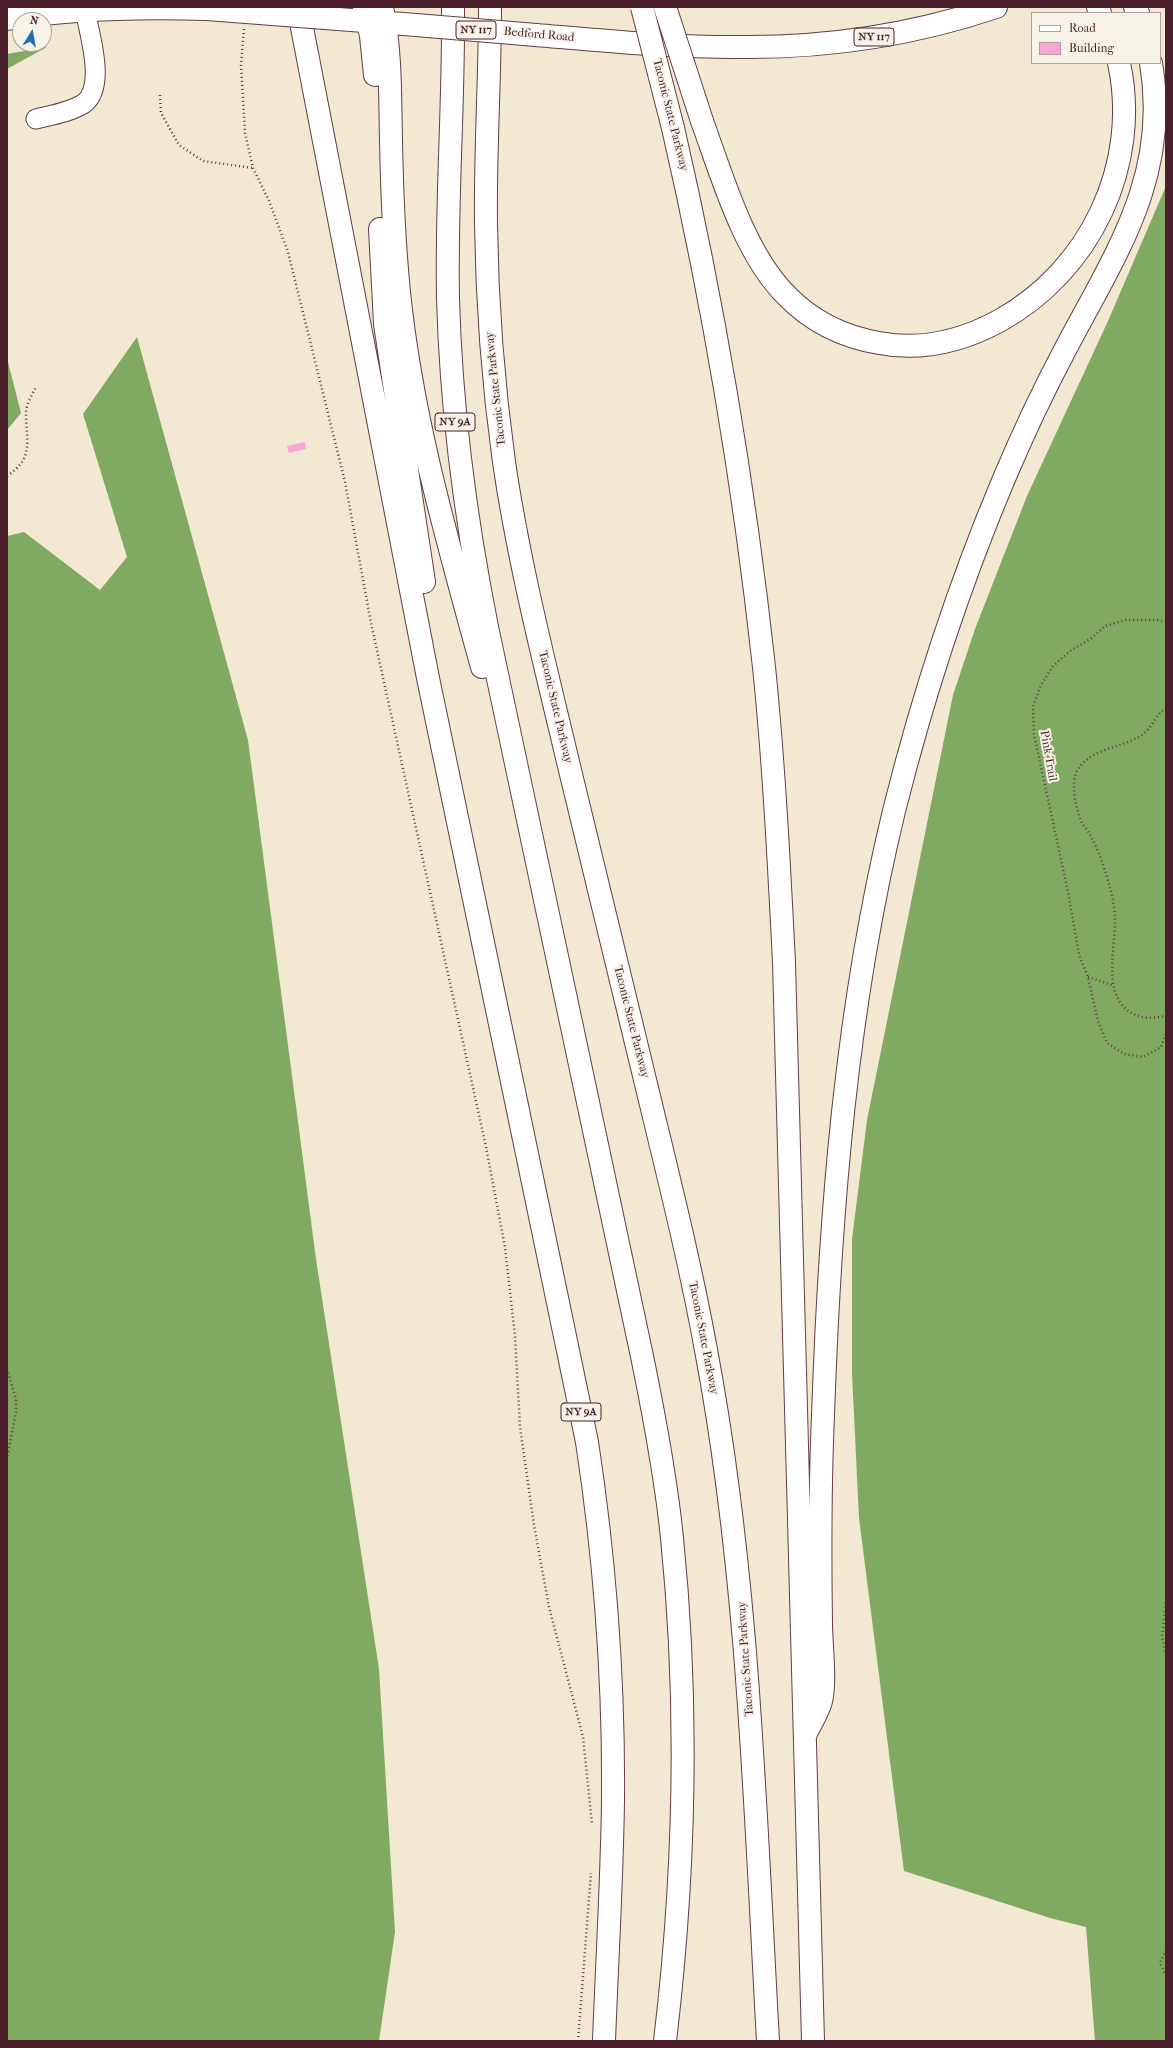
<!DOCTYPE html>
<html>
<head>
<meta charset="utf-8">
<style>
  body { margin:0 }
  #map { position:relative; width:1173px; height:2048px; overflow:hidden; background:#f3e8d1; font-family:"IM FELL French Canon",serif }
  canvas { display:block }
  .frame { position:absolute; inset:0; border:8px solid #4a1f2b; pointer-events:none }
  .legend { position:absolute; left:1031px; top:12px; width:130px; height:52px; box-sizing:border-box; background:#f7f3e8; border:1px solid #b29e9c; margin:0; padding:5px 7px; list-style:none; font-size:12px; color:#4a1f2b }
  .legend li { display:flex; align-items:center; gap:8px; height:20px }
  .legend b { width:20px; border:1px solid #b29e9c }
  .north { position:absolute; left:12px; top:12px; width:40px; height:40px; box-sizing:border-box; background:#f7f3e8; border:1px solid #b29e9c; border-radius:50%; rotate:11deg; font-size:11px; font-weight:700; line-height:16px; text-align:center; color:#4a1f2b }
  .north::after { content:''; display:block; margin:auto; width:14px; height:18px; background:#1f6fb2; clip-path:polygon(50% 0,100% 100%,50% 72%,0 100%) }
</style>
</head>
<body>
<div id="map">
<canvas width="1173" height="2048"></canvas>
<div class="frame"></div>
<ul class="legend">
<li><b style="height:5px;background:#fff"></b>Road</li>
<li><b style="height:11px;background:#f6a7d5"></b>Building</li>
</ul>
<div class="north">N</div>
</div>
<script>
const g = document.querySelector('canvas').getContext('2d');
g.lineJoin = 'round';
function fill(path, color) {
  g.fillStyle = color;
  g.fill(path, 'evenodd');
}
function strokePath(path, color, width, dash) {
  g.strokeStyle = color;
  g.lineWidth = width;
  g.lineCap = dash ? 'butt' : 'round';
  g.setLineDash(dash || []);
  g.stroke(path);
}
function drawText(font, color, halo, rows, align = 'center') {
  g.font = font + ' "IM FELL French Canon",serif';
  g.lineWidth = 4;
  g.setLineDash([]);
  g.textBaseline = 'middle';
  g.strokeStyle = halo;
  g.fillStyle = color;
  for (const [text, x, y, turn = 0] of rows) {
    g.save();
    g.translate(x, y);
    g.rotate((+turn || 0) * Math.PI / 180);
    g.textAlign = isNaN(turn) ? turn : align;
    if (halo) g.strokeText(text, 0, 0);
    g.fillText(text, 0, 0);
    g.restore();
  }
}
fill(new Path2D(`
  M47 47 7 69V54Z
  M1166 186V2041H1095L1086 1927 1050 1918 904 1871 859 1518 852 1373V1239L867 1120 953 695 975 629 1027 496 1108 321Z
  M137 337 248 740 316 1259 379 1669 395 1932 379 2041H7V536L24 532 100 590 127 557 83 414Z
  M7 358 21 413 7 430Z`), '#80aa62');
fill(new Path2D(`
  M305 442 306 449 289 453 287 446Z`), '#f6a7d5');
const minor = new Path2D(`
  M36 119C52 115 70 112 83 104 107 88 89 33 85 10`);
const major = new Path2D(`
  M298 7 428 678 587 1442C605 1560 614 1681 613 1800 612 1880 607 1961 604 2041
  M364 7 371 36 375 75
  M382 7C391 51 390 96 391 141 392 192 394 242 399 292 412 420 448 543 482 667
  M453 7C454 104 446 201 448 298 451 411 465 516 487 627L643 1361C655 1420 666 1478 672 1538 689 1705 685 1874 665 2041
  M325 18 416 25
  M7 19C73 8 140 7 207 9
  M536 35C607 41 678 48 748 47 832 47 916 34 996 7
  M380 229 385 324 424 582`);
const highway = new Path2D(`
  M490 7C490 79 485 152 486 224 487 304 493 383 504 462 519 564 545 665 569 766 595 873 621 980 647 1088 668 1175 690 1262 706 1350 749 1578 755 1810 768 2041
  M1098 7 1100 13
  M1135 7 1138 13
  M702 121C722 176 744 253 786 295 811 321 844 337 879 343 921 351 962 341 999 321 1090 271 1141 165 1119 63
  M673 128C714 306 744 485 764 667 774 765 779 864 784 962L813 2041
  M806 1733C811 1723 818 1712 821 1701 826 1682 821 1644 821 1623 820 1554 820 1484 823 1415 830 1213 846 1008 894 811 922 699 958 588 1003 481 1022 436 1043 391 1066 348 1116 253 1170 176 1151 63`);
strokePath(minor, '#633d44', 21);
strokePath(major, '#633d44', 24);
strokePath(highway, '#633d44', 24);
strokePath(new Path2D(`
  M244 29 241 65 245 133 253 168 269 201 288 252 345 482 371 623 486 1147 505 1247 515 1336 520 1427 534 1525 549 1607 583 1737 592 1824
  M160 95 161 113 179 145 203 161 253 168
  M7 476C35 457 26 442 26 413 26 404 32 395 36 387
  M1166 622 1157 620H1126L1105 626 1092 638 1070 651 1053 666 1041 685 1033 707 1034 734 1068 892 1079 955 1088 977 1098 1021 1107 1043 1124 1054 1143 1057 1161 1047 1166 1034
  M1166 708C1156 714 1152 728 1142 735 1122 748 1090 748 1077 771 1070 785 1076 807 1081 821 1084 827 1089 831 1091 837 1099 851 1106 872 1110 888 1113 898 1115 910 1115 921 1115 952 1099 1006 1142 1017 1149 1019 1159 1017 1166 1016
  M1088 977 1112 985
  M7 1369 16 1399V1412L7 1458
  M1166 1603 1162 1636 1166 1654
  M1166 1950 1160 1963 1166 1975
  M578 2041 591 1873`), '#633d44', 2.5, [1, 3]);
strokePath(minor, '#fff', 19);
strokePath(major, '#fff', 22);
strokePath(highway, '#fff', 22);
const majorBridge = new Path2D(`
  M207 9 325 18
  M416 25 536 35`);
const highwayBridge = new Path2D(`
  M642 7 673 128
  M665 7 702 121`);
strokePath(majorBridge, '#633d44', 24, []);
strokePath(highwayBridge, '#633d44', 24, []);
strokePath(majorBridge, '#fff', 22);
strokePath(highwayBridge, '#fff', 22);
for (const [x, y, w] of [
  [476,30,40],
  [874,37,40],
  [455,422,40],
  [581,1412,40]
]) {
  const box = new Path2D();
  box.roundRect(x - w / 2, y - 9, w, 18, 3);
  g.fillStyle = '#f7f3e8';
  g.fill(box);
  strokePath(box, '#4a1f2b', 1);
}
drawText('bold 11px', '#4a1f2b', null, [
  ["NY 117",476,30],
  ["NY 117",874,37],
  ["NY 9A",455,422],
  ["NY 9A",581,1412]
]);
drawText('12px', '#4a1f2b', '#f7f3e8', [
  ["Bedford Road",539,35,5],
  ["Taconic State Parkway",670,115,76],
  ["Taconic State Parkway",496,389,-96],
  ["Taconic State Parkway",555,707,77],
  ["Pink Trail",1048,756,80],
  ["Taconic State Parkway",631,1022,76],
  ["Taconic State Parkway",703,1338,79],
  ["Taconic State Parkway",746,1659,-94]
]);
</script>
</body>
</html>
